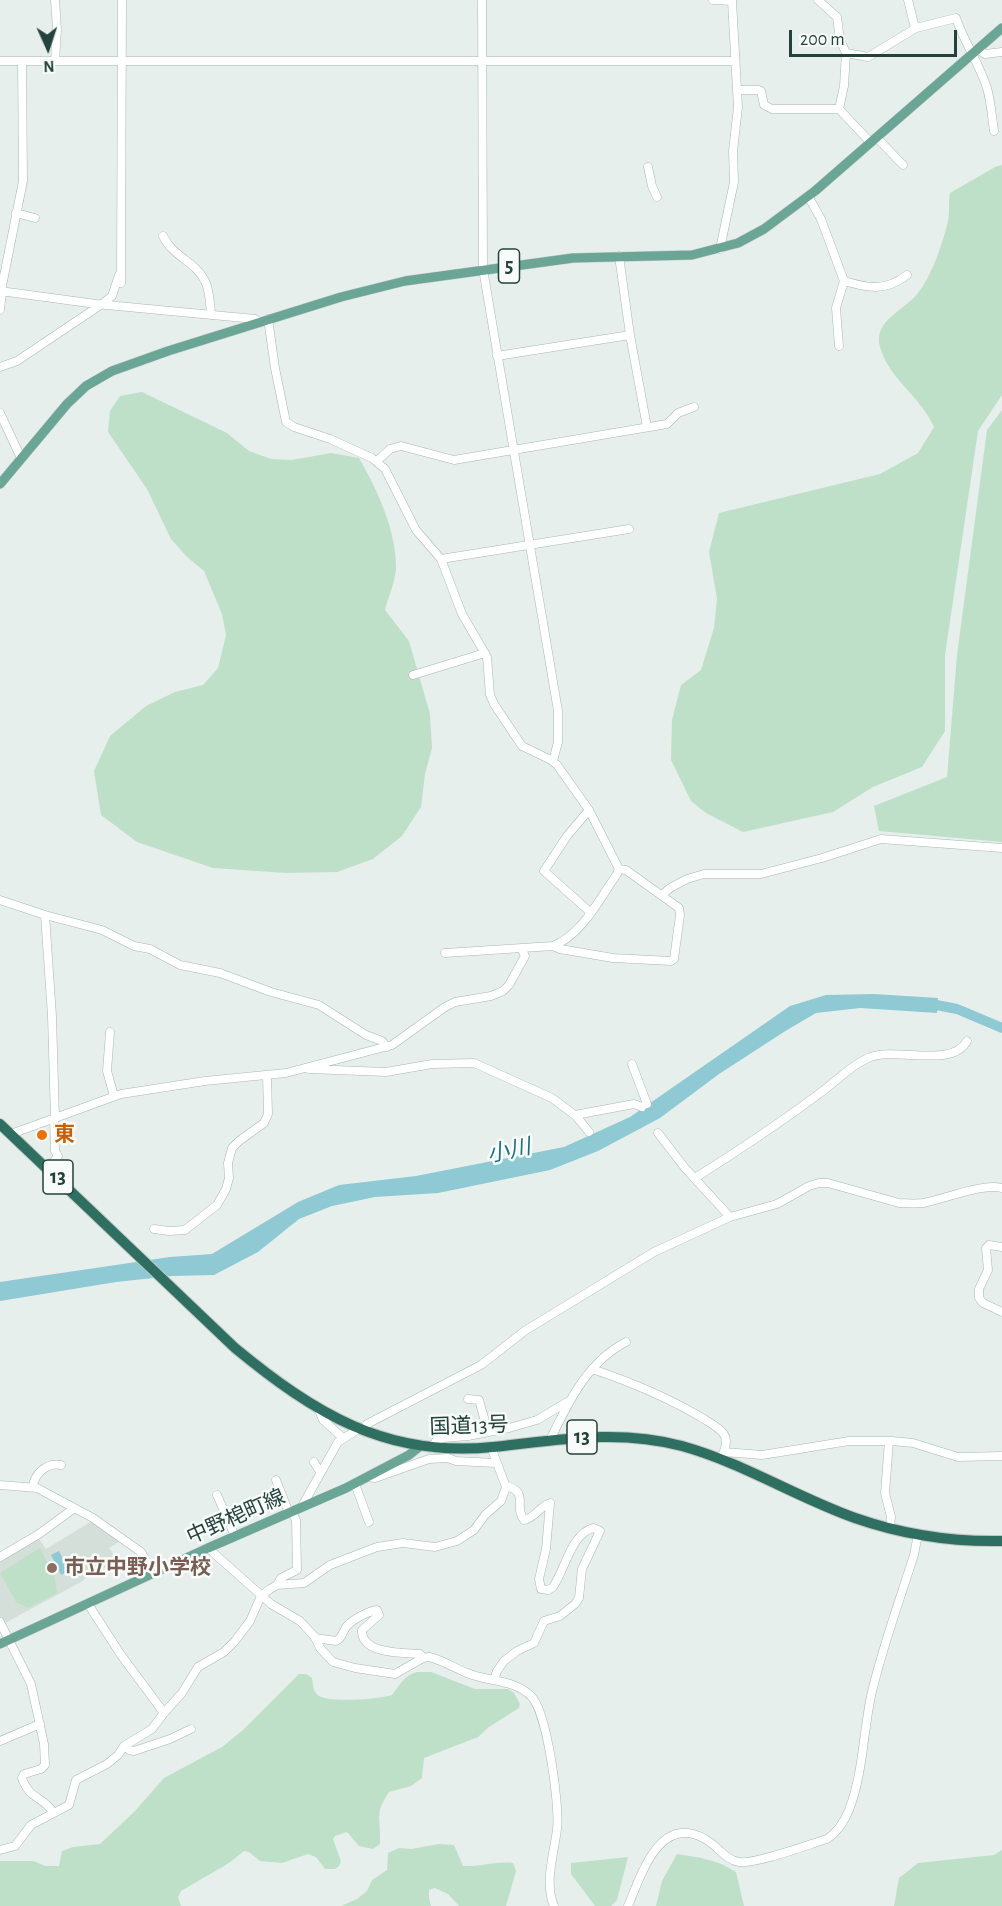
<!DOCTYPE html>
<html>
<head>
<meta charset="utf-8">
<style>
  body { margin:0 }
  #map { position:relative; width:1002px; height:1906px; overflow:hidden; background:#e6efeb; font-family:"Alegreya Sans",sans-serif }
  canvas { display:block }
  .north { position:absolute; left:18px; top:18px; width:60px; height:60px; -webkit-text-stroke:4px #f7fbf9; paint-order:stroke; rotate:177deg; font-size:16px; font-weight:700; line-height:24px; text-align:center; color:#24423a }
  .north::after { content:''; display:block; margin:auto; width:21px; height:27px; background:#24423a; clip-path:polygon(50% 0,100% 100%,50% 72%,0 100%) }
  .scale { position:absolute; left:789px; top:30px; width:168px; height:27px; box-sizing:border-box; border:3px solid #24423a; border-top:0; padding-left:8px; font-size:18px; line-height:21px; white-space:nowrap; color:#24423a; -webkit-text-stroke:4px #f7fbf9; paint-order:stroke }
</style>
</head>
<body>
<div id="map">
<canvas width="1002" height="1906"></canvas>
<div class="north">N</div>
<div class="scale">200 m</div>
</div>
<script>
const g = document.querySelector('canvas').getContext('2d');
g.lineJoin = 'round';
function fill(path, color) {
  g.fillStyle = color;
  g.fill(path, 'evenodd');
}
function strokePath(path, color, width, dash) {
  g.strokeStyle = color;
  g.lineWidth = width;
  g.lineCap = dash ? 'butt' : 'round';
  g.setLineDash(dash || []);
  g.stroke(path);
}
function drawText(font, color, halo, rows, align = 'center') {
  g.font = font + ' "Alegreya Sans","Noto Sans JP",sans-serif';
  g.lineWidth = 5;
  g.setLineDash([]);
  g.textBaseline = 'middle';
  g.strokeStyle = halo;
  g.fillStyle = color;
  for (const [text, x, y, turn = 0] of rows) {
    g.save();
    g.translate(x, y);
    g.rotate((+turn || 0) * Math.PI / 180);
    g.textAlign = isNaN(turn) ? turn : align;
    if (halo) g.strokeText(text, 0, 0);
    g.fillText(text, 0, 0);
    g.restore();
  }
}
fill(new Path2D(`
  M92 1521 122 1540 109 1548 119 1562 92 1573 81 1582 3 1624 0 1618V1562L39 1539 46 1549Z`), '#d4dfda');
fill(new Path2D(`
  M1002 165V395L978 431 945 655V731L922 767 873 787 833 812 743 832 706 813 691 801 671 760 672 720 681 685 701 670 714 628 717 599 709 552 719 513 880 474 918 453 934 427C921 397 889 379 880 347 873 320 904 311 918 293 933 273 942 245 948 221 950 212 948 202 950 193L995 167Z
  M142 392 227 433 249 451 271 459 292 460 331 453 359 458C377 489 397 532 396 569 395 582 388 598 385 610L409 641 430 714 432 748 425 774 421 807 402 836 373 859 337 872 286 873 213 868 137 842 101 815 94 771 110 736 146 706 175 692 203 685 218 668 226 635 222 614 204 571 186 556 171 539 147 489 108 432 110 411 120 396Z
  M1002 410V842L879 831 874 806 947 777 957 655 987 430Z
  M40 1548 55 1578 57 1593 28 1608 16 1602 0 1573Z
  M417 1672H431L475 1689H508L514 1693 520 1704 519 1708 489 1727 478 1737 424 1758 422 1778 411 1786 389 1792C374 1814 381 1817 380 1841V1844L373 1849 359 1846 347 1832 335 1836 333 1839 341 1861 339 1866 335 1869H325L316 1857 308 1854 282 1863 260 1861 249 1852 244 1851 229 1863 181 1891 178 1897 181 1906H0V1861H34L45 1866H59L62 1851 73 1847 100 1844 135 1811 164 1778 222 1747 243 1730 299 1674H306L312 1678C313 1684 313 1692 319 1696 331 1703 379 1699 392 1695 401 1684 403 1676 417 1672Z
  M439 1844 454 1845 463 1866C481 1867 496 1861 513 1863L516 1871 506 1906H459L448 1894 435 1888 429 1890V1898L431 1906H341L357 1899 367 1891 372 1880 387 1870 388 1853 399 1848 411 1849Z
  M1002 1850V1906H894L899 1878 918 1863 994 1855Z
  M677 1854C698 1857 718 1860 736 1872L744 1906H656L662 1881Z
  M628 1857 617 1900 611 1906H595L571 1874V1863Z`), '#bfe0c8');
fill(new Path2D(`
  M874 994 938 998 937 1013 860 1008 816 1013 787 1030 719 1074 660 1118 598 1151 550 1170 438 1193 375 1197 332 1206 299 1219 258 1252 214 1275 172 1276 116 1282 0 1301V1282L170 1257 212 1254 298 1202 339 1185 416 1176 564 1147 630 1117 790 1006 826 995Z
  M59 1551 69 1571 61 1575 51 1555Z`), '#8ec9d4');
strokePath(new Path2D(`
  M926 1003 957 1009 1002 1028`), '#8ec9d4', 10);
const minor = new Path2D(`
  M55 0 57 29 55 61
  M482 0 483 269 558 711V742L553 761
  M713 0 732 1 738 107 733 151 734 182 720 249
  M908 0 915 28
  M978 49 985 54 1002 52
  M846 53 868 57 916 28 956 18C964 42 979 63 987 88 991 102 992 117 994 131
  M0 61H735
  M737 90H759L761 91 764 105 772 109H839L844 86 846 53 840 40 837 17 818 0
  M839 109 871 143
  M877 138 903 165
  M648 167 652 186 657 197
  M808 196 821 219 844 281C868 288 885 292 907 275
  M16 213 35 218
  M163 236C172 256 196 262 205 281 210 291 210 304 211 315
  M619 256 630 335 647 427
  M121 283 122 0
  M0 291 96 304 255 319 259 322
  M1 291 23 181 22 61
  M0 310 2 291
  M268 319 275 368 286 422 294 427 330 439 372 458 385 469 416 530 441 559 462 614 487 657 490 695 494 704 522 746 551 760 557 765 589 810 619 869 617 874C600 898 582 935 553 946L445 953
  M839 346 836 308 844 281
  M497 356 630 335
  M0 367 17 361 102 304 112 296 119 275
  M0 413 21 458
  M377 461 390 449 401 446 454 460 667 424 678 413 694 407
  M441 559 629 529
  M413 675 485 653
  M589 810 567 836 544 871 590 912
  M662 895 670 888 687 879 704 874H761L822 858 881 839 1002 848
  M0 900 45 915 102 930 134 946 150 949 180 965 220 973 271 992 319 1005 366 1035 382 1041 387 1047
  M45 915 52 1016 55 1119
  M553 946 560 949 613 958 671 961 674 959 680 915 679 908 626 870 619 869
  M110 1032 107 1071 114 1096
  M632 1064 647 1104
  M309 1069 386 1072 432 1064 474 1063 552 1098 576 1116 589 1132
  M575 1115 634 1104 642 1107
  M658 1133 685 1168 730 1217
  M11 1134 121 1094 205 1081 286 1073 392 1045 445 1007 455 1002 491 996 503 991 509 985 525 956 521 948
  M48 1169 58 1156 55 1151 54 1119
  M695 1178C736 1152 777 1125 816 1096 834 1084 848 1067 868 1058 895 1046 952 1069 967 1041
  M154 1229 169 1231 185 1230 217 1205 226 1189 229 1178 228 1163 232 1148 239 1141 264 1123 268 1114 267 1076
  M1002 1247 989 1245 986 1248 988 1270 979 1289V1298L983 1303 1002 1312
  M592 1369C631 1382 669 1398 704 1419 710 1423 718 1427 723 1433 728 1439 726 1448 722 1455
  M468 1399 479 1400 488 1432
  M319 1410 323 1420 343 1438
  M367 1424 481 1365 526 1330 654 1252 730 1217 777 1204 809 1186 819 1183H828L899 1203C907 1203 915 1204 923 1203 945 1199 982 1183 1002 1188
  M550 1440C568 1403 587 1362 626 1342
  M889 1441 885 1493 891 1517 890 1528
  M432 1448 436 1441 443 1438 468 1436 509 1428 537 1420 569 1401
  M724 1452 762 1455 849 1441H892L913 1443 958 1457 1002 1456
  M314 1462 320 1472
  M368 1477 375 1478 429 1459 448 1458 456 1461 496 1463
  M276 1480 289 1513
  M355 1484 369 1522
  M0 1485 37 1488 93 1518 141 1552 154 1574
  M33 1487C34 1474 47 1462 61 1465
  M217 1495 235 1536
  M301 1508 338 1442 354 1432
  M208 1548 271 1604 300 1621 315 1637 320 1648 333 1662 355 1668 395 1674 423 1658 429 1657C443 1660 454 1668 467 1673 488 1682 514 1679 531 1696 547 1711 560 1806 557 1829 554 1854 544 1883 554 1906
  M0 1557 39 1534 73 1509
  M277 1585 281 1578 297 1570 296 1520 292 1512
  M88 1604 121 1655 164 1713
  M0 1622 31 1684 44 1744 45 1765 41 1769 24 1774 22 1778C30 1800 41 1795 53 1812
  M315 1638 336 1641C344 1637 342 1631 347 1626 353 1619 369 1611 377 1610L379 1615 362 1630C361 1654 402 1653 420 1654L423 1658
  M494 1680 497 1671 504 1661 517 1651 534 1643 544 1621 560 1616 575 1604 579 1598 582 1569 600 1531 593 1528C571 1534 565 1570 553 1587L548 1590 541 1589 539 1579 546 1549 550 1503C540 1506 535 1518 524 1520 513 1506 530 1492 506 1486
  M0 1741 40 1724
  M124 1746 129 1750 134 1751 170 1739 191 1729
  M0 1850 15 1846 31 1825 69 1805 76 1780 107 1764 118 1755 124 1746 152 1729 164 1713 182 1693 198 1667 224 1652 235 1641 250 1621 261 1596 270 1589 277 1585 304 1583 330 1565 377 1547 403 1543 435 1547 457 1541 474 1530 485 1515 501 1501 506 1487 491 1447
  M628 1906C641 1876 659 1813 705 1839 717 1845 725 1860 739 1862 754 1865 810 1844 827 1839 838 1832 844 1822 849 1810 863 1774 863 1734 871 1696 882 1648 899 1602 914 1555L918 1534`);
const major = new Path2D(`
  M0 484 67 404 86 386 112 371 168 351 341 297 405 281 573 258 692 255 738 243 764 229 815 191 1002 28
  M0 1644 208 1548 346 1488 409 1455 419 1447`);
const highway = new Path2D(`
  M0 1124 235 1348C314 1413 386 1458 493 1447 559 1440 617 1429 682 1446 743 1463 796 1497 855 1518 901 1534 953 1542 1002 1541`);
strokePath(minor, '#a8b8b2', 9);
strokePath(major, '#c2cac8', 10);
strokePath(highway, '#c2cac8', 12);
strokePath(minor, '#fff', 8);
strokePath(major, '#6aa596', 9);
strokePath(highway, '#2f6f62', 10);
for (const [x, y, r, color] of [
  [42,1135,6,"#e8710a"],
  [52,1568,6,"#8d6e63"]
]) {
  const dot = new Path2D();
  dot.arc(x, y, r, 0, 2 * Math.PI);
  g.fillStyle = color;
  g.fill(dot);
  strokePath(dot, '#f7fbf9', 2);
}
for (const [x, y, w] of [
  [509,266,21],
  [58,1177,30],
  [582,1437,30]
]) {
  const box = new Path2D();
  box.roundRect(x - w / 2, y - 17, w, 34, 4.5);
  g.fillStyle = '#f7fbf9';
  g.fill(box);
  strokePath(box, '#24423a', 1.5);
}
drawText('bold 20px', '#24423a', null, [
  ["5",509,266],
  ["13",58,1177],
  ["13",582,1437]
]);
drawText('bold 21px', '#c56008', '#f7fbf9', [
  ["東",54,1135]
], 'left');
drawText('21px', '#24423a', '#f7fbf9', [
  ["国道13号",469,1426,-2],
  ["中野梍町線",236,1517,-24]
]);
drawText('bold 21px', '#785e54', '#f7fbf9', [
  ["市立中野小学校",64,1568]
], 'left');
drawText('italic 22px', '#1c6f80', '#f7fbf9', [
  ["小川",509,1151,-12]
]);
</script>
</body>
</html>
